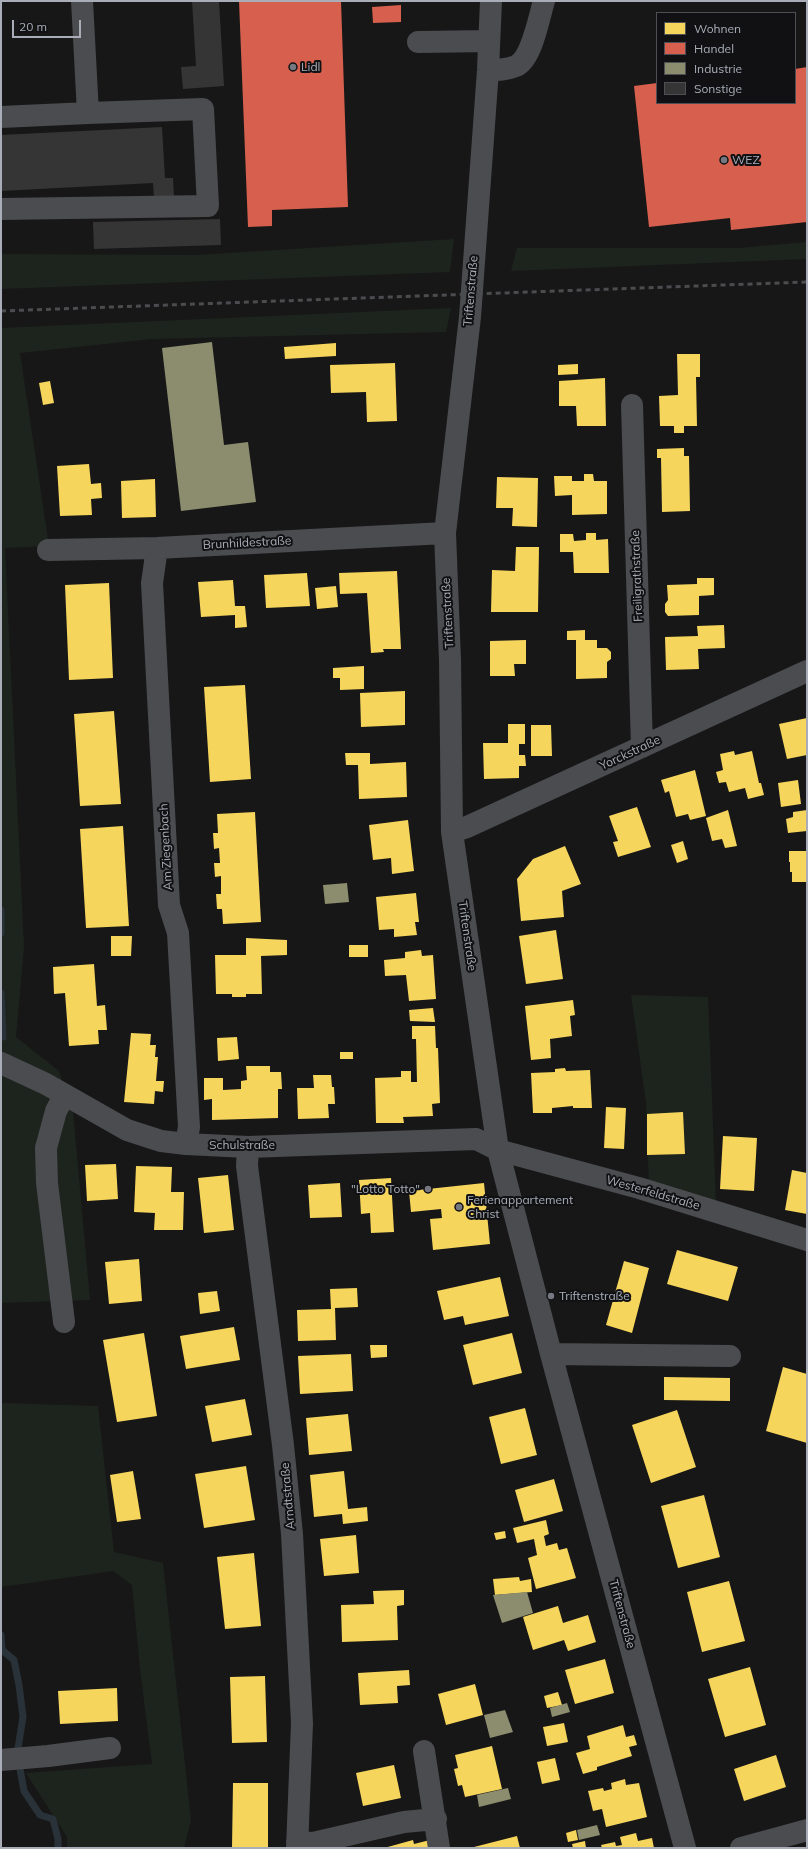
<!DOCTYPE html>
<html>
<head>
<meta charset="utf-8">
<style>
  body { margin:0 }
  #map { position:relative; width:808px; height:1849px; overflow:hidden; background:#171717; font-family:Mulish,sans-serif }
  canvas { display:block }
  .frame { position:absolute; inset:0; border:2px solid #a8adb8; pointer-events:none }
  .legend { position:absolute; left:656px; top:12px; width:140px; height:92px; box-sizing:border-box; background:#111113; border:1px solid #4d4f55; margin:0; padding:5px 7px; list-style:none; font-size:12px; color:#a8adb8 }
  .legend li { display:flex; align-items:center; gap:8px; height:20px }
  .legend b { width:20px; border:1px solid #4d4f55 }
  .scale { position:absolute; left:12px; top:20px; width:69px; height:18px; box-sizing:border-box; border:2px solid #a8adb8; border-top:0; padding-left:5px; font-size:12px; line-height:14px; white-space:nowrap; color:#a8adb8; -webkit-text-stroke:3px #111113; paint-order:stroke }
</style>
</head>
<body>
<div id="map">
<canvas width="808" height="1849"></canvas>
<div class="frame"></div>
<ul class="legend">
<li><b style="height:11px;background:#f6d55c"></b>Wohnen</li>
<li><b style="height:11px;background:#d6604d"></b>Handel</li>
<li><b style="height:11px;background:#8c8c6e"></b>Industrie</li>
<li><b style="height:11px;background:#353536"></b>Sonstige</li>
</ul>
<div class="scale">20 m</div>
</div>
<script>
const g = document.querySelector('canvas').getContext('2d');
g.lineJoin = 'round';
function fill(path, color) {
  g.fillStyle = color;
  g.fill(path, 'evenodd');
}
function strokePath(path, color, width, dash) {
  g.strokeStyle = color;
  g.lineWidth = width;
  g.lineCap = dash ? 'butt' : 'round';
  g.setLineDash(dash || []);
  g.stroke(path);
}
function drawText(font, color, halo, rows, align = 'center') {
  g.font = font + ' Mulish,sans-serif';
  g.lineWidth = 4;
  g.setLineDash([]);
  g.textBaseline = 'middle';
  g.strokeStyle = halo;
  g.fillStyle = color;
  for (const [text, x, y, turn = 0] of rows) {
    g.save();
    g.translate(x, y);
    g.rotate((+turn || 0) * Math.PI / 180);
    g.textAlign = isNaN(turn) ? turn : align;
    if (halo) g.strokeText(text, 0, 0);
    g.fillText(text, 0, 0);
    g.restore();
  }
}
fill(new Path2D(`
  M454 239 450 272 1 289V254L197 255Z
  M807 242V259L511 271 517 248H739Z
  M451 308 446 332 152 339 20 353 49 546 5 548 24 947 16 1037 59 1071 73 1111 90 1300 1 1303V328Z
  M631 995 708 997 716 1202 649 1188 646 1103Z
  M1 1403 98 1406 114 1552 163 1563 191 1820 184 1848H67V1837L26 1773 152 1764 140 1669 132 1585 113 1571 1 1587Z`), '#1d241e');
fill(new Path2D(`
  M336 343V356L285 359 284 347Z
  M677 354H700V377H696L697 426H684V433H674V426H660L659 396 678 395Z
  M395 363 397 421 367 422 366 392 331 393 330 365Z
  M578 364V374L558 375V365Z
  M605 378 606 426H577L576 406H559V381Z
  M50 381 54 403 43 405 39 383Z
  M684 448V456H689L690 511 662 512 661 458H657V449Z
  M89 464 91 484 101 483 102 498 91 499 92 515 60 516 57 466Z
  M584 474H593L594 481H607V514L572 515V495L555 496 554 476H572V481H584Z
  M497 477 538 478 537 527 512 526 513 508H496Z
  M155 479 156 517 122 518 121 481Z
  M586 533H596V540L608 539 609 573H574L573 552H560V534H573L574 541 586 540Z
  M516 547H539L538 612H491L492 570 515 571Z
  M397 571 401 649H383L384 652 371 653 367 593 340 594 339 573Z
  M307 573 310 606 266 608 264 575Z
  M697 578H714V595L699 596V615L668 616 665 612V604L668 600 667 585 697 584Z
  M233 580 235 606H245L247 627 235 628V615L201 617 198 582Z
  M109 583 113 678 69 680 65 585Z
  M336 586 338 607 317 609 315 588Z
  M724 625 725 648 698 649 699 669 666 670 665 637 698 636 697 626Z
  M585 630V640H597V648H607L611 652V659L607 662V678L576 679V640H567V631Z
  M526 640V664H514L515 676H490V641Z
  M364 666V689L340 690V678H333V668Z
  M245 685 251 779 210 782 204 687Z
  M405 691V725L361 727 360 693Z
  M114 711 121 804 80 806 74 714Z
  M807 718V755L787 759 779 724Z
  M508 724H525V744H519V755H525L526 766H519V778L484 779 483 743H508Z
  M531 725H551L552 756H531Z
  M734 751 735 755 752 751 759 783H761L764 795 748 799 745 788 729 792 726 782 719 783 716 772 723 770 720 754Z
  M345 753H370V764L406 762 407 797 359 799 358 765H346Z
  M695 770 706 816 690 820 688 814 676 817 669 791 665 793 661 780Z
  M798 780 801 804 781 807 778 783Z
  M637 807 651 847 618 857 613 842 618 841 609 816Z
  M728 810 737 846 725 848 722 839 712 841 706 818Z
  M807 810V831L788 833 786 819 793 817V812Z
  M255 812 261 922 223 924 222 909H217L216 894H221V876L215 877 214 863H220L219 848 214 849 213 833H218L217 814Z
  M408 820 414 871 392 874 391 858 373 860 369 825Z
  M123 826 129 926 86 928 80 829Z
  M683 841 688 859 677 863 671 845Z
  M565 846 581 884 562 891 564 917 521 921 517 879 533 859Z
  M789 851H807V882H792V872H790V862H789Z
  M416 893 419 922H415L417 935 394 937V929L379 930 376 897Z
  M556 930 563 979 526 984 519 936Z
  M111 936H132L131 956H111Z
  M246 938 287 940V955L261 956 262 994H246V997H232V994H216L215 955H246Z
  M349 945H368V957H349Z
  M421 950 422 956 433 955 436 999 409 1001 406 975 385 976 384 960 405 958V952Z
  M94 964 97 1006 105 1005 107 1030H98L99 1044 69 1046 65 993 54 994 53 967Z
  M573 1000 575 1015 570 1016 572 1036 550 1039 551 1058 531 1060 525 1006Z
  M433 1008 435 1022 410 1021 409 1010Z
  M412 1026H435L436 1048H438L440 1103 432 1104 433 1116 403 1117 404 1123H376L375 1078 401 1077V1071H411V1082H417L416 1039H412Z
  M131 1033 151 1034 150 1045H156L155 1057H158L156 1081H164L163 1092 155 1091 154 1104 124 1102Z
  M237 1037 239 1059 218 1061 217 1038Z
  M340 1052H353V1059H340Z
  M246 1066H270V1072H281L282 1089H278V1118L212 1120V1099L204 1100V1078H223V1090L241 1089V1081L247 1080Z
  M565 1068 566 1071 590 1070 592 1108H573V1106L552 1108V1113H533L531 1073 555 1072V1069Z
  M313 1075H331L332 1087H334L335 1104H328L329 1118 298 1119 297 1088H314Z
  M606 1107 626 1108 624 1149 604 1148Z
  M683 1112 685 1154 647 1155V1114Z
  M723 1136 757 1138 754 1191 720 1189Z
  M116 1164 118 1199 87 1201 85 1165Z
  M136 1166 172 1167 171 1192H184L183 1230H154L155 1213 134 1212Z
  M792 1170 807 1173V1214L785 1210Z
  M228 1175 234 1230 204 1233 198 1178Z
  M391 1178 394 1232 371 1233 370 1213 361 1214 359 1180Z
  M340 1183 342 1217 310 1218 308 1185Z
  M484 1183 490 1244 433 1250 430 1219 442 1218 441 1209 411 1212 409 1191Z
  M677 1250 738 1267 728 1301 667 1284Z
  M139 1259 142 1301 109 1304 105 1262Z
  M624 1261 649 1268 632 1333 606 1325Z
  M500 1277 509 1316 465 1325 463 1316 444 1320 437 1291Z
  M357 1288 358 1307 335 1308 336 1340 298 1341 297 1310 331 1309 330 1289Z
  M217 1291 220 1311 200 1314 198 1293Z
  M234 1327 240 1360 186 1369 180 1336Z
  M144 1333 157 1416 117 1422 103 1340Z
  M512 1333 522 1373 473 1385 463 1345Z
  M370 1345H387V1357L371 1358Z
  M351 1354 353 1391 300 1394 298 1356Z
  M783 1367 807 1374V1443L766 1431Z
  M664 1377 730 1378V1401L664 1400Z
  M245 1399 252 1435 212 1442 205 1406Z
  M525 1408 537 1455 501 1464 489 1417Z
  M677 1410 696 1467 651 1483 632 1425Z
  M348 1414 352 1451 309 1455 306 1418Z
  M246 1466 255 1520 204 1528 195 1474Z
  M133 1471 141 1519 117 1522 110 1475Z
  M344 1471 348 1509 367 1507 368 1521 343 1524 342 1514 314 1517 310 1475Z
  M554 1479 563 1511 524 1522 515 1490Z
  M704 1495 720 1557 678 1568 661 1506Z
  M546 1520 549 1534 544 1536 546 1546 557 1543 559 1550 567 1548 576 1578 536 1589 528 1558 537 1555 534 1539 517 1543 513 1528Z
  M505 1531 506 1538 496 1540 494 1533Z
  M356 1535 359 1573 324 1576 320 1539Z
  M254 1553 261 1626 225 1629 217 1557Z
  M519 1577 520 1581 531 1579 532 1592 495 1595 493 1579Z
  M729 1581 745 1641 702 1652 687 1592Z
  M404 1590V1605L397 1606 398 1640 342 1642 341 1605 374 1604 373 1591Z
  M558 1606 563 1623 588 1615 596 1642 568 1651 564 1640 533 1650 523 1617Z
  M605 1659 614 1693 575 1704 565 1670Z
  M750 1667 766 1725 725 1737 708 1679Z
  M409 1670 410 1685 397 1686 398 1703 360 1705 358 1673Z
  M265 1676 267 1742 232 1743 230 1677Z
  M475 1684 483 1715 446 1725 438 1694Z
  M117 1688 118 1721 60 1724 58 1691Z
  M558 1692 562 1705 547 1708 544 1696Z
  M564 1723 568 1742 547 1746 543 1727Z
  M623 1725 626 1737 634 1735 637 1745 629 1747 632 1756 597 1767V1770L583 1774 576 1753 590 1749 587 1736Z
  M492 1746 502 1789 465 1797 462 1785 458 1786 454 1769 458 1768 455 1755Z
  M776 1755 786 1787 744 1801 734 1769Z
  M555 1758 560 1780 542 1784 537 1762Z
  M394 1765 401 1798 363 1806 356 1773Z
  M625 1779 626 1785 639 1783 647 1817 606 1827 602 1809 593 1811 588 1791 603 1788 604 1791 612 1789 611 1783Z
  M233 1783H268V1848H232Z
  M576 1830 578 1840 568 1842 566 1833Z
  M636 1833 638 1841 652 1838 654 1848H602L601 1845 615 1842 616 1846 622 1845 620 1837Z
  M517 1836 520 1848H474V1847Z
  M413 1840 414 1844 430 1840 432 1848H384Z
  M585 1841 586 1848H573L572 1844Z`), '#f6d55c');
fill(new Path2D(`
  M239 1H341L348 207 272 210V226L248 227Z
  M401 5V22L373 23 372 7Z
  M807 67V222L731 230 730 218 649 227 634 86 657 83V103H795V69Z`), '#d6604d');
fill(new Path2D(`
  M212 342 224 445 248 442 256 502 181 511 162 348Z
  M347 883 349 902 325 904 323 885Z
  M527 1592 533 1613 502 1623 493 1595Z
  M567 1703 570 1712 552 1717 550 1708Z
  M505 1710 513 1732 490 1738 484 1715Z
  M508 1788 511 1799 479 1807 477 1795Z
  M597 1825 600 1835 579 1840 577 1830Z`), '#8c8c6e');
strokePath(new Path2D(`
  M1 910V933
  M1 993 3 1037
  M1 1635 2 1650 14 1660 19 1685 23 1717 18 1748
  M20 1769 24 1791 40 1815 53 1819 58 1839V1848`), '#2a3239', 7);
fill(new Path2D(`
  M192 1H219L224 86 183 89 181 67 196 66Z
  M162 127 165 178H173L174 197 154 198 153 183 1 191V135Z
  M220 219 221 245 94 249 93 222Z`), '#353536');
strokePath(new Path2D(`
  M491 1 488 70 470 317 445 533 450 660 452 832 498 1150 551 1354 685 1848
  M418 42 489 41
  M488 70C497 70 507 70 516 66 532 59 539 17 544 1
  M1 117 88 113 82 1
  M1 209 208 206 203 109 88 113
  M632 405 642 747
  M157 548 152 583 169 905 178 933 189 1127 186 1144
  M48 550 157 548 445 533
  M452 832 467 827 807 671
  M1 1063 46 1084 127 1130 161 1141 186 1144 248 1147 476 1139 498 1150 639 1188 807 1240
  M64 1096 56 1111 46 1148 47 1183 64 1322
  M248 1147 247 1166 283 1445 292 1534 302 1723 297 1848
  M551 1354 730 1356
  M424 1751 439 1848
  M1 1760 48 1756 110 1748
  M297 1842 313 1843 404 1822 436 1819
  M741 1848 807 1830`), '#4b4c50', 22);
strokePath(new Path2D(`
  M1 311 807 282`), '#4b4c4f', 3, [5, 4]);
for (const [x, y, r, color] of [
  [293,67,4,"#757880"],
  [724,160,4,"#757880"],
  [428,1189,4,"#757880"],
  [459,1207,4,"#757880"],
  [551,1296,4,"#757880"]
]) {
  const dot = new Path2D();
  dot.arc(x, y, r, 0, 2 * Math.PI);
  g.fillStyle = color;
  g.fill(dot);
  strokePath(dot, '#111113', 1.5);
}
drawText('12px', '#a8adb8', '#111113', [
  ["Lidl",301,67],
  ["WEZ",732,160],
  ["\"Lotto Totto\"",420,1189,"right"],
  ["Ferienappartement",467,1200],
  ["Christ",467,1214],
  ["Triftenstraße",559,1296]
], 'left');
drawText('12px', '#a8adb8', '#111113', [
  ["Triftenstraße",471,291,-85],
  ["Brunhildestraße",247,543,-3],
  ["Freiligrathstraße",637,576,-92],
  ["Triftenstraße",448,613,-93],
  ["Yorckstraße",630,753,-25],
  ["Am Ziegenbach",166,847,-93],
  ["Triftenstraße",467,936,82],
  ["Schulstraße",242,1145],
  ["Westerfeldstraße",653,1193,16],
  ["Arndtstraße",288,1496,-95],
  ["Triftenstraße",622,1614,75]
]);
</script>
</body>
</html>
